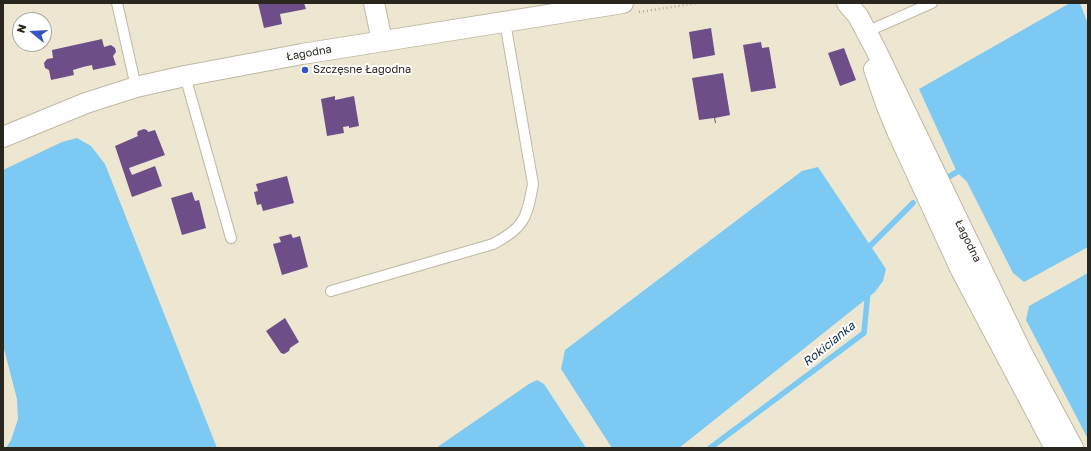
<!DOCTYPE html>
<html>
<head>
<meta charset="utf-8">
<style>
  body { margin:0 }
  #map { position:relative; width:1091px; height:451px; overflow:hidden; background:#ede7d1; font-family:"Golos Text",sans-serif }
  canvas { display:block }
  .frame { position:absolute; inset:0; border:4px solid #29261e; pointer-events:none }
  .north { position:absolute; left:12px; top:12px; width:40px; height:40px; box-sizing:border-box; background:#fff; border:1px solid #a9a8a5; border-radius:50%; rotate:288deg; font-size:11px; font-weight:700; line-height:16px; text-align:center; color:#29261e }
  .north::after { content:''; display:block; margin:auto; width:14px; height:18px; background:#3254c4; clip-path:polygon(50% 0,100% 100%,50% 72%,0 100%) }
</style>
</head>
<body>
<div id="map">
<canvas width="1091" height="451"></canvas>
<div class="frame"></div>
<div class="north">N</div>
</div>
<script>
const g = document.querySelector('canvas').getContext('2d');
g.lineJoin = 'round';
function fill(path, color) {
  g.fillStyle = color;
  g.fill(path, 'evenodd');
}
function strokePath(path, color, width, dash) {
  g.strokeStyle = color;
  g.lineWidth = width;
  g.lineCap = dash ? 'butt' : 'round';
  g.setLineDash(dash || []);
  g.stroke(path);
}
function drawText(font, color, halo, rows, align = 'center') {
  g.font = font + ' "Golos Text",sans-serif';
  g.lineWidth = 4;
  g.setLineDash([]);
  g.textBaseline = 'middle';
  g.strokeStyle = halo;
  g.fillStyle = color;
  for (const [text, x, y, turn = 0] of rows) {
    g.save();
    g.translate(x, y);
    g.rotate((+turn || 0) * Math.PI / 180);
    g.textAlign = isNaN(turn) ? turn : align;
    if (halo) g.strokeText(text, 0, 0);
    g.fillText(text, 0, 0);
    g.restore();
  }
}
fill(new Path2D(`
  M1070 3H1080L1088 24V247L1024 282 1013 273 967 182 957 172 919 89Z
  M77 138 91 146 105 164 217 448H6L11 440 18 419 17 399 3 345V170L62 142Z
  M818 167 886 269 883 281 875 292 679 448H612L561 369 565 350 802 171Z
  M1088 273V439L1026 320 1029 306Z
  M537 380 544 384 586 448H436L529 384Z`), '#7cc9f3');
strokePath(new Path2D(`
  M950 176 957 172 963 170
  M868 252V248L913 203
  M710 448 864 333 868 291`), '#7cc9f3', 5.5);
fill(new Path2D(`
  M258 3H304L306 9 280 14 282 24 264 28Z
  M711 28 715 55 693 59 689 32Z
  M102 39 104 47 111 45 115 48 116 52 113 56 116 65 93 70 92 65 83 67 73 70 74 75 51 80 49 70 45 68 44 63 47 59 53 58 52 50Z
  M761 42 762 48 769 47 776 88 751 92 743 45Z
  M844 48 856 80 840 86 828 53Z
  M723 73 730 115 715 118 716 123H715L714 118 699 120 692 78Z
  M335 96V100L354 96 359 126 349 128V126L343 127 344 133 327 136 321 99Z
  M144 129 147 130 148 132 155 130 165 155 129 168 132 175 155 166 162 186 132 197 115 146 138 136 137 134 138 131Z
  M287 176 294 203 263 211 261 204 257 205 254 192 258 191 256 184Z
  M192 192 195 201 199 200 206 228 182 235 171 198Z
  M291 234 293 238 300 236 308 267 282 275 273 244 281 242 279 237Z
  M285 318 299 342 290 348 289 351 284 354 281 353 266 331Z`), '#6d4e88');
const service = new Path2D(`
  M117 3 136 87
  M866 32 932 3
  M185 76 231 238
  M331 291 493 244C524 228 527 218 533 184L505 22`);
const minor = new Path2D(`
  M374 3 382 41
  M847 3 858 16 875 48 1022 353 1073 448
  M874 69 886 104 897 131 960 268 1055 448
  M3 137 86 103 136 87 185 76 302 54 623 3`);
strokePath(service, '#bfb9a4', 12);
strokePath(minor, '#bfb9a4', 22);
strokePath(new Path2D(`
  M639 12 698 3`), '#b0ab99', 2.5, [1, 3]);
strokePath(service, '#fff', 10);
strokePath(minor, '#fff', 20);
for (const [x, y, r, color] of [
  [305,70,4,"#3254c4"]
]) {
  const dot = new Path2D();
  dot.arc(x, y, r, 0, 2 * Math.PI);
  g.fillStyle = color;
  g.fill(dot);
  strokePath(dot, '#fff', 1.5);
}
drawText('11px', '#29261e', '#fff', [
  ["Łagodna",309,53,-10],
  ["Łagodna",968,241,64]
]);
drawText('11px', '#29261e', '#fff', [
  ["Szczęsne Łagodna",313,70]
], 'left');
drawText('italic 12px', '#0e3142', '#fff', [
  ["Rokicianka",829,344,-39]
]);
</script>
</body>
</html>
